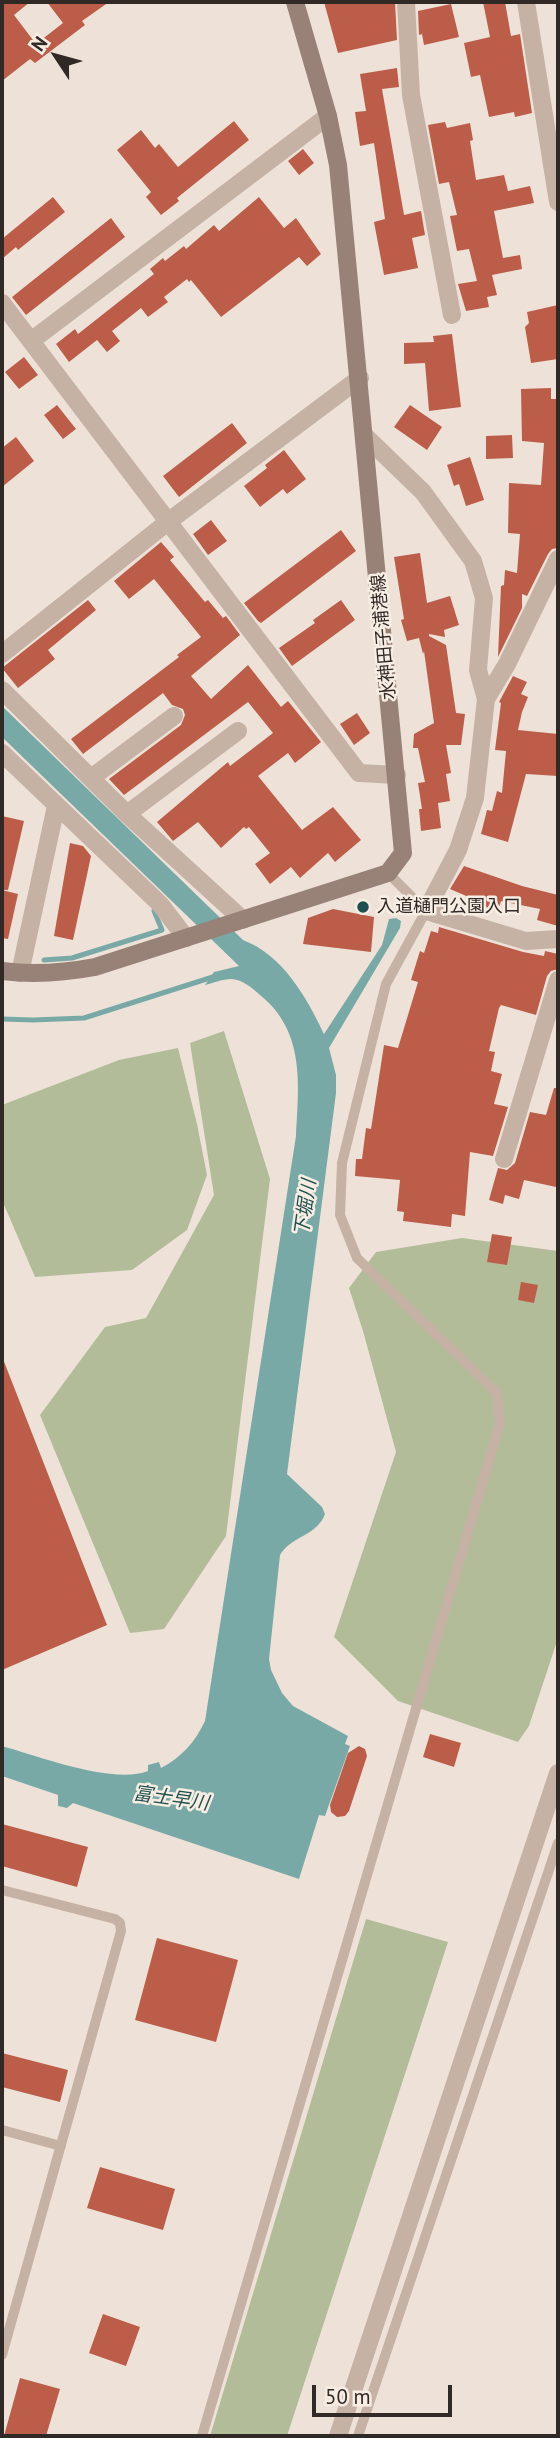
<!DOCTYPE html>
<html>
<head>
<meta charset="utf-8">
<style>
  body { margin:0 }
  #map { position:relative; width:560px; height:2438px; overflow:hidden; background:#eee2d8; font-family:"PT Sans",sans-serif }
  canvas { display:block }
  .frame { position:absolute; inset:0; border:4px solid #312926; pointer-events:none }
  .north { position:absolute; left:21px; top:21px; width:70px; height:70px; -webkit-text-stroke:5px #f7ede3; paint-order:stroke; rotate:306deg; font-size:19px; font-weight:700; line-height:28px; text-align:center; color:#312926 }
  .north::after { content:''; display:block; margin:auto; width:24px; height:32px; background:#312926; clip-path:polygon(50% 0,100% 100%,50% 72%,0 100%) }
  .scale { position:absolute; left:312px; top:2385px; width:140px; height:32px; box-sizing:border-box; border:4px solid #312926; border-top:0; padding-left:9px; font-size:21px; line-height:24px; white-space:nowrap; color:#312926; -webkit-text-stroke:5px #f7ede3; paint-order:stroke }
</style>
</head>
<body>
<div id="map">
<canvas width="560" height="2438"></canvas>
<div class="frame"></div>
<div class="north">N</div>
<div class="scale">50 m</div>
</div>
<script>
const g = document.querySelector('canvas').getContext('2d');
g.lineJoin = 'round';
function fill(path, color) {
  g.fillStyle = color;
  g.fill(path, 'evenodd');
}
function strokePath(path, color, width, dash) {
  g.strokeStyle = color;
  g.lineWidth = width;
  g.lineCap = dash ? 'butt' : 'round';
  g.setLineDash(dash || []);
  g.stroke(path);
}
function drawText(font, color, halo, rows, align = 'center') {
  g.font = font + ' "PT Sans","Noto Sans JP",sans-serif';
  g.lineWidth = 5;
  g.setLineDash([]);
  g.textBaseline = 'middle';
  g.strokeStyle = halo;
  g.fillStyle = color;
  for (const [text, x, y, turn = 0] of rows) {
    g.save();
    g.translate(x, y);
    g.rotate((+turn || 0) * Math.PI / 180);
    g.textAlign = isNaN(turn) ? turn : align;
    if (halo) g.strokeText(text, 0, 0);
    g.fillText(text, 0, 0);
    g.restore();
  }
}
fill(new Path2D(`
  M224 1031 270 1179 226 1536 164 1629 130 1633 40 1415 105 1327 146 1318 214 1195 190 1043Z
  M178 1048 197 1124 207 1175 187 1230 132 1270 35 1277 2 1200V1105L119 1060Z
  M462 1238 558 1251V1638L529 1726 518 1742 398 1701 334 1637 396 1452 363 1331 349 1288 376 1252Z
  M366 1919 448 1942 287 2436H210Z`), '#b2bc99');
fill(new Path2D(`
  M2 706 243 940C283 955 307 998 324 1034L382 945 389 919 396 918 401 921 400 928 329 1048 336 1075V1093L287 1474 322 1507 325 1514C317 1536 291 1536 280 1555L269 1659 271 1670 282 1693 293 1706 348 1736 345 1744 350 1746 325 1816 319 1815 299 1879 73 1803 67 1808 58 1806V1795L2 1776V1746C38 1756 114 1785 148 1771V1765L159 1762 161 1768C182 1757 195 1742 205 1721L296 1136C299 1084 305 1031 260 995 252 988 242 979 231 979 223 979 213 983 205 985L214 972 239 966 2 737Z`), '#79a9a7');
strokePath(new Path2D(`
  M44 960 72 958 162 930 154 911
  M2 1019 33 1020 84 1018 216 976`), '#79a9a7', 5);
fill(new Path2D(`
  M2 2H30L14 15 36 44 63 23 47 2H109L82 21 85 25 35 63 30 59 2 81Z
  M324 2H395L397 40 338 53Z
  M483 2H505L511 36 520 34 532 113 515 117 514 112 489 117 480 75 471 77 464 43 490 37Z
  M451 4 459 37 424 45 422 34 419 35 418 11Z
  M397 68 399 87 382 89 404 215 421 211 425 235 412 238 418 268 384 275 374 222 385 219 374 143 360 146 355 112 366 111 360 74Z
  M234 121 249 140 177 198 179 201 161 215 146 197 151 192 117 150 141 130 155 148 159 144 178 167Z
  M445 122 447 128 470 123 473 140 470 141 476 180 504 175 508 191 530 186 534 203 494 211 503 258 520 255 522 269 492 275 497 295 487 297 489 307 466 311 458 284 477 281 469 249 457 251 450 216 457 215 449 182 439 184 428 125Z
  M303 149 314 163 299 175 288 161Z
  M53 197 65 212 18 250 16 247 2 259V239Z
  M259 197 284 228 296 218 321 254 307 266 299 257 221 317 191 280 189 282 187 279 164 297 168 302 148 317 141 308 112 331 120 341 107 352 97 340 69 362 56 344 75 329 78 334 154 274 150 269 163 258 165 261 184 246 186 249 214 225 219 231Z
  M111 218 125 237 26 315 12 297Z
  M558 305V359L531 363 525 327 529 323 527 312Z
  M452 334 461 407 429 411 425 363 404 364V343L434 342 433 336Z
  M24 357 38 375 19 389 5 372Z
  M551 388V399H558V548L552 549 548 554 527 596 522 594V608L498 657 501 586 504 585 505 570 517 573 520 534 508 533 509 483 541 485 544 443 522 441 521 389Z
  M57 405 76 429 63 439 44 415Z
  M410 405 442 427 427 450 394 427Z
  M232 423 247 443 179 497 163 476Z
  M512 435 513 458 486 459V436Z
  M16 437 34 461 2 487V448Z
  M284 450 306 479 287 494 283 489 260 507 244 486 267 468 265 465Z
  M470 457 484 500 466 506 459 484 454 486 447 465Z
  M211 520 227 541 208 555 193 534Z
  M341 530 356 551 261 623 258 621 244 603Z
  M161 542 174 557 170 560 205 602 208 600 223 618 226 616 240 635 191 676 211 699 248 665 281 707 288 701 321 742 295 763 288 753 258 776 302 830 333 807 361 840 335 862 328 853 300 878 291 867 270 884 255 864 270 853 249 827 246 829 244 827 221 848 198 822 173 841 157 822 228 762 230 766 273 733 248 702 124 795 109 779 181 725 185 715 183 709 172 705 163 693 83 754 71 739 179 657 177 655 201 637 154 579 129 599 114 581Z
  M420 553 427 603 450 596 459 625 444 630 445 637 429 634V636L446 645 456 713 465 714 461 745H446L451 773 446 774 450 801 438 803 441 828 421 831 419 809H422L418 783 425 782 418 748H413L414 734 434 723 424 651 423 654 419 638 407 641 401 620 404 619 394 557Z
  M88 600 96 610 48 650 55 659 18 688 2 668Z
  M341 600 355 620 292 666 279 648 315 623 313 620Z
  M513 676 527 682 521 694 528 697 522 712 518 730 558 734V776L526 774 508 842 481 834 487 810 492 811 497 791 502 793 506 751 495 750 501 703 499 702Z
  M357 713 370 733 354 745 340 724Z
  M2 816 24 821 8 890H2Z
  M70 843 83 846 91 856 73 940 54 936Z
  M464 866 522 886 558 895V926L537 920 540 909 501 901 498 910 477 905 478 901 450 889Z
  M2 890 18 894 8 939 2 938Z
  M333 909 374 917 371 952 303 944 308 918Z
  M439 927 523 952 544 956 545 951 558 954V969L551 971 547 976 536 1015 501 1005 499 1008 489 1051 495 1052 491 1071 502 1074 494 1104 508 1107 493 1156 470 1152 465 1216 452 1214 451 1227 403 1221 404 1212 397 1211 400 1180 355 1176 356 1159H362L366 1128 371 1129 384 1045 398 1048 418 982 411 980 420 951 424 953 431 931 438 933Z
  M554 1088H558L556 1187 524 1180 519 1199 505 1195 503 1204 489 1200 498 1168 507 1170 515 1163 530 1112 546 1115Z
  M492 1234 512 1237 507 1265 487 1262Z
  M521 1282 538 1285 534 1303 518 1300Z
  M3 1359 107 1625 2 1670V1360Z
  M430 1734 461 1743 454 1767 423 1757Z
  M359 1746 365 1749 367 1756 349 1811 345 1816 337 1817 331 1812 330 1805 348 1753Z
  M2 1824 88 1847 77 1887 2 1866Z
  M157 1938 238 1960 216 2042 135 2020Z
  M2 2053 68 2070 60 2102 2 2087Z
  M100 2167 175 2189 163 2230 87 2208Z
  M103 2314 140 2327 126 2366 89 2353Z
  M20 2378 60 2389 46 2436H4Z`), '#bb5d49');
strokePath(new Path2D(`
  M2 1890 115 1919 120 1923 121 1931 2 2355
  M2 2130 61 2146
  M202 2436 500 1423 497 1393 357 1258 340 1215 342 1163 386 984 426 911 388 873
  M358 2436 558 1843`), '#c5b2a5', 10);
strokePath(new Path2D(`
  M406 2 411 95 452 315
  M526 2 558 202
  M2 303 359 773 397 775
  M31 341 328 116
  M365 436 423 492 473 561 484 598 478 670 486 699 475 798 458 850 426 911 526 941 558 939
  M2 654 169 521 360 378
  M2 690 127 814 243 920
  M486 699 507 664 558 559
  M2 753 160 904 186 938
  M91 778 174 716
  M127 814 238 731
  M20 973 56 806
  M504 1159 558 980
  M338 2436 558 1773`), '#c5b2a5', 18);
strokePath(new Path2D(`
  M2 971C34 975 63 973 95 967L388 873 403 853 338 165 328 116 295 2`), '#988177', 18);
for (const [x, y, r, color] of [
  [363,907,7,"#1f4f4f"]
]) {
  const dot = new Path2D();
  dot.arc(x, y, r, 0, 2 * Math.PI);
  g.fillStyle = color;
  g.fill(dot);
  strokePath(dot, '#f7ede3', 2.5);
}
drawText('18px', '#312926', '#f7ede3', [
  ["水神田子浦港線",384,637,-95]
]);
drawText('18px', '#312926', '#f7ede3', [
  ["入道樋門公園入口",377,907]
], 'left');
drawText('italic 19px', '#1f4f4f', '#f7ede3', [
  ["下堀川",306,1208,-82],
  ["富士早川",171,1799,8]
]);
</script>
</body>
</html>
